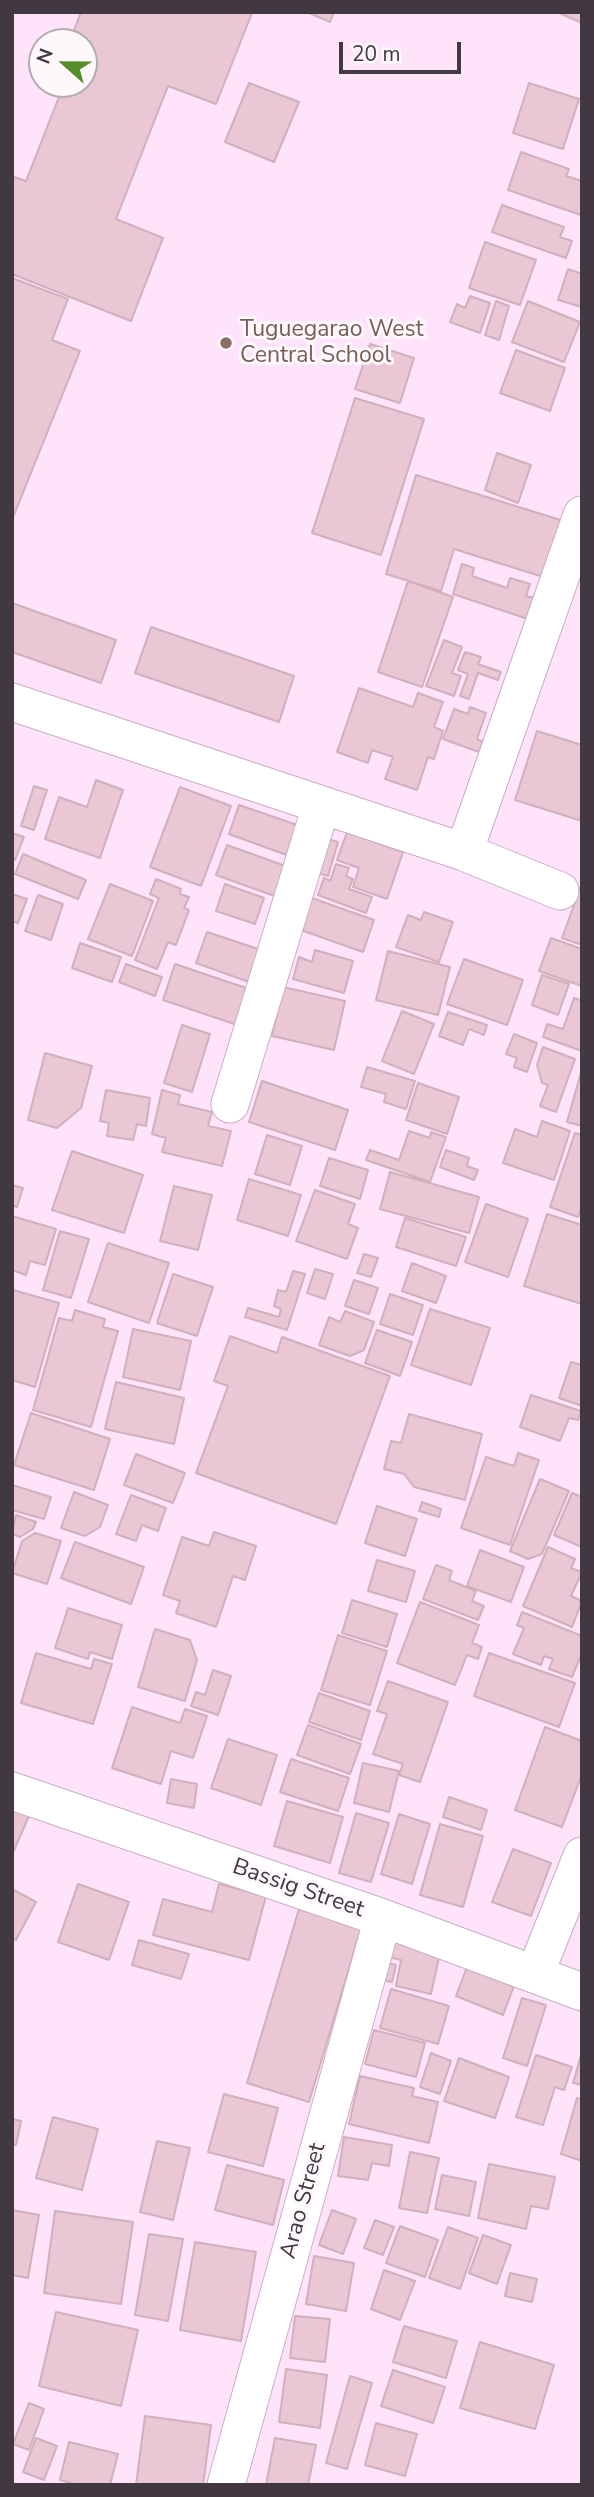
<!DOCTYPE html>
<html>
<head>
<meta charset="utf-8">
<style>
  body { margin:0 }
  #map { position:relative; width:594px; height:2497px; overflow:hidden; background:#fee3fb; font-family:"Nunito Sans",sans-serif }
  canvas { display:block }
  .frame { position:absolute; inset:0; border:14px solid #423841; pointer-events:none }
  .north { position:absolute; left:28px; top:28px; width:70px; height:70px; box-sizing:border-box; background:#fef8fd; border:2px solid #b3abb2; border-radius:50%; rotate:291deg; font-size:19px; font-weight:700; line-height:28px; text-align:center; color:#423841 }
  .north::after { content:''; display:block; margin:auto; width:24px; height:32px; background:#548d29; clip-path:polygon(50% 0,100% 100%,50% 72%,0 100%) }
  .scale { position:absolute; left:339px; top:42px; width:122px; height:32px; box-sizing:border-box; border:4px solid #423841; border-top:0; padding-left:9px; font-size:21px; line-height:24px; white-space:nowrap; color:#423841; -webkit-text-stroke:5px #fef8fd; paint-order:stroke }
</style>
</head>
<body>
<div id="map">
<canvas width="594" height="2497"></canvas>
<div class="frame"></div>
<div class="north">N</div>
<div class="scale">20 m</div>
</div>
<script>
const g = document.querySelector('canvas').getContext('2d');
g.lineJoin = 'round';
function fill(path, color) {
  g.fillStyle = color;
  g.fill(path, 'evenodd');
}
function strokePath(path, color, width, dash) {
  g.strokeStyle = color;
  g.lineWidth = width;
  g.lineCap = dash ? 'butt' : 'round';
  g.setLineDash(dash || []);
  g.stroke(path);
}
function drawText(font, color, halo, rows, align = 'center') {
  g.font = font + ' "Nunito Sans",sans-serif';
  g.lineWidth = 6;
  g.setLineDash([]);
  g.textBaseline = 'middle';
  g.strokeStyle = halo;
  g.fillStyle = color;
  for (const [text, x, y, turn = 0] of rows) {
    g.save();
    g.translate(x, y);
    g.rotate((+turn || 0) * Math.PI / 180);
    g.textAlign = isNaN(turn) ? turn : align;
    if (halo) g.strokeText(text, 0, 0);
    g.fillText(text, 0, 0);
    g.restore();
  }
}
const building = new Path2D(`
  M81 12 252 13 216 104 168 86 116 219 163 238 131 321 12 274V182L14 177 26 181 64 84H84V42L71 38Z
  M307 12H334L330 22Z
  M557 12H582V23Z
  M249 83 299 102 274 162 225 142Z
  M529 83 579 99 563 149 513 133Z
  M521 152 569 169 566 176 582 181 581 215 508 190Z
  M502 205 564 227 560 237 572 241 566 258 492 232Z
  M485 242 536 260 520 305 469 288Z
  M568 269 582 274V307L558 300Z
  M12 278 68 299 52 340 80 351 12 520Z
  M470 296 490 303 480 333 450 322 457 304 465 308Z
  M496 301 509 306 499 340 485 335Z
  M528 301 580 322 564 362 512 342Z
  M370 344 414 358 400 403 355 389Z
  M516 350 565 368 550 411 500 393Z
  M355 398 424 419 381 555 312 533Z
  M497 453 531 465 518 503 485 490Z
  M416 475 570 523 553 580 454 549 441 591 386 574Z
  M462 564 474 568 472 576 507 588 510 578 530 584 526 596 538 599 531 620 453 594Z
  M408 581 453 597 422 687 378 672Z
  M12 603 116 640 101 683 12 652Z
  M151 627 294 676 279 722 135 673Z
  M444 640 462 647 452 673 461 676 454 696 426 686Z
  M465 652 481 657 478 664 501 672 498 680 478 673 469 699 460 696 468 674 458 670Z
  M359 688 413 707 418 693 443 702 434 727 443 731 434 759 428 757 417 790 385 779 393 757 372 750 368 763 337 752Z
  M470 707 486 713 477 739 483 742 479 752 443 739 454 709 468 714Z
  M537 731 582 745V812L579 820 515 800Z
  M96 780 123 790 100 858 45 839 59 797 87 807Z
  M34 786 47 790 34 830 21 826Z
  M180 787 231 806 201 886 150 867Z
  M239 805 306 828 295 858 229 834Z
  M347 832 403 852 387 899 353 887 359 868 337 860Z
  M12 833 24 837 15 860 12 859Z
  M317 836 338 842 328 876 307 870Z
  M227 845 291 868 280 898 216 875Z
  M23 854 86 880 78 899 15 874Z
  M336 864 349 868 346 876 353 879 349 889 372 897 366 913 318 895 324 878 330 881Z
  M156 879 181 889 180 894 189 897 184 908 189 910 176 945 168 942 157 969 135 960 159 898 150 894Z
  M582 883V945L562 938Z
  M110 884 153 901 132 956 88 939Z
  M225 884 264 898 255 924 216 911Z
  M12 894 27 899 18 923 12 921Z
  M38 895 63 904 51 940 25 931Z
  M309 897 374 920 363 952 298 929Z
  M424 912 453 922 439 962 396 947 408 915 421 920Z
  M207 932 261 950 249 982 196 963Z
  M551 938 582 949V986L539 971Z
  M80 943 121 957 112 982 72 968Z
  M315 950 353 961 344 993 293 979 299 957 312 962Z
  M388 951 450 967 438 1015 376 1000Z
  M464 959 523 980 507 1025 447 1004Z
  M126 964 162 977 155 996 119 982Z
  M175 964 258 992 246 1028 163 1000Z
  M542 975 569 984 558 1015 532 1005Z
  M283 987 345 1001 334 1050 272 1036Z
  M574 998 582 1001V1051L543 1037 547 1024 563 1029Z
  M402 1011 434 1024 414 1074 382 1061Z
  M448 1012 487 1025 484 1035 469 1029 463 1045 439 1036Z
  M182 1025 210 1034 192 1092 164 1083Z
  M514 1034 537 1043 527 1072 514 1067 517 1058 506 1054Z
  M543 1047 575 1059 556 1112 540 1106 548 1085 542 1083 537 1065Z
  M45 1053 92 1066 81 1108 57 1128 28 1120Z
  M367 1067 415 1081 406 1109 384 1102 386 1094 361 1087Z
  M582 1069V1126L567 1122Z
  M262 1081 348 1110 335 1150 249 1122Z
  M418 1083 459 1097 447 1134 406 1120Z
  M106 1090 150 1098 146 1126 137 1124 133 1140 107 1136 109 1123 100 1121Z
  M162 1090 180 1095 178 1104 212 1112 208 1126 231 1131 222 1166 162 1152 166 1138 152 1134Z
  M542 1121 570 1131 554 1180 503 1163 515 1129 537 1137Z
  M409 1131 430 1138 431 1132 446 1137 430 1182 366 1160 370 1150 399 1160Z
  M575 1133 582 1135V1206L578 1217 550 1207Z
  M267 1135 302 1146 290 1185 255 1174Z
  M446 1150 469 1158 467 1166 478 1170 474 1180 440 1167Z
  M72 1151 143 1175 124 1233 52 1210Z
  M329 1158 368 1170 360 1199 320 1186Z
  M390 1172 479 1197 469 1233 380 1209Z
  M249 1179 301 1195 288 1236 237 1220Z
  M12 1185 23 1188 17 1207 12 1205Z
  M174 1186 212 1195 198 1250 160 1241Z
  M315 1190 355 1204 348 1224 358 1228 347 1259 296 1241Z
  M486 1204 528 1219 508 1277 465 1262Z
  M547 1214 582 1225V1304L524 1286Z
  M12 1216 56 1229 45 1265 30 1261 26 1275 12 1270Z
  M405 1218 466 1237 456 1266 396 1247Z
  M60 1231 89 1239 71 1298 43 1290Z
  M108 1243 169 1263 149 1323 88 1302Z
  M364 1254 378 1258 371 1277 357 1273Z
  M412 1263 446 1276 436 1303 402 1291Z
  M315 1269 333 1274 325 1299 307 1293Z
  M293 1271 305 1274 287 1330 245 1317 248 1308 279 1317 281 1309 274 1306 278 1290 286 1292Z
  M173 1274 213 1287 197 1336 157 1323Z
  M354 1280 378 1288 369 1314 345 1306Z
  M13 1290 59 1303 35 1387 12 1380Z
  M390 1294 423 1305 413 1335 380 1324Z
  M430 1309 490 1328 471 1385 411 1365Z
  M75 1310 105 1319 103 1327 118 1331 91 1427 33 1410 59 1318 72 1321Z
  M345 1311 374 1322 364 1350 350 1356 319 1345 329 1317 340 1322Z
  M133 1329 191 1341 180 1390 123 1377Z
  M377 1330 412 1342 400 1376 365 1363Z
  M230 1336 277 1353 282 1337 390 1376 336 1524 196 1473 228 1386 214 1381Z
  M571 1362 582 1365V1406L559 1398Z
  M116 1382 184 1398 174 1444 105 1429Z
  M531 1395 581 1411 578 1420 569 1418 560 1441 520 1427Z
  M31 1413 110 1439 94 1490 14 1465Z
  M409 1414 482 1434 465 1500 414 1487 404 1474 384 1469 391 1441 401 1443Z
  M518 1453 539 1460 510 1545 461 1528 486 1457 514 1466Z
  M136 1454 185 1473 173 1503 124 1485Z
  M540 1479 569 1491 542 1554 528 1559 510 1551Z
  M12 1485 51 1497 44 1519 12 1510Z
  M74 1492 108 1505 100 1527 85 1536 61 1528Z
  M572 1493 582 1497V1547L554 1535Z
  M131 1495 166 1508 158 1531 142 1525 136 1541 116 1534Z
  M422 1502 441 1509 439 1517 419 1511Z
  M377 1506 417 1519 405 1556 365 1543Z
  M16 1515 36 1522 33 1529 20 1537 12 1534Z
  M214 1532 256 1546 245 1580 233 1576 216 1627 176 1613 180 1601 163 1595 182 1537 209 1546Z
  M35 1533 61 1541 47 1584 12 1573 22 1541Z
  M75 1542 144 1567 131 1604 61 1578Z
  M548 1547 575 1559 571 1568 582 1572 571 1596 582 1601 572 1627 523 1606Z
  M480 1550 524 1567 511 1602 467 1586Z
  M377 1560 415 1571 406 1602 368 1591Z
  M436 1565 452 1571 449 1580 476 1591 472 1601 484 1606 478 1620 423 1599Z
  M352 1600 397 1614 387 1647 342 1633Z
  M420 1602 479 1625 472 1643 482 1647 478 1659 467 1655 455 1685 397 1663Z
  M68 1608 122 1625 112 1659 90 1652 88 1659 55 1648Z
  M522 1612 582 1636V1653L572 1677 549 1669 553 1659 544 1656 541 1665 513 1654 524 1628 517 1625Z
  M155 1629 190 1640 197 1660 185 1701 138 1687Z
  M338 1635 387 1651 370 1705 321 1690Z
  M36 1653 91 1669 94 1659 112 1664 93 1724 21 1703Z
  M489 1653 575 1683 559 1727 474 1696Z
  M213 1670 231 1676 218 1715 191 1706 196 1692 205 1695Z
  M388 1681 448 1702 420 1782 399 1775 403 1764 373 1754 387 1714 377 1711Z
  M319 1693 370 1711 361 1740 309 1722Z
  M132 1707 180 1723 185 1709 207 1716 193 1758 171 1751 161 1784 112 1768Z
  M308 1725 361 1744 350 1774 297 1755Z
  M545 1727 582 1741V1774L562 1827 515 1810Z
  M228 1739 277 1755 261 1805 211 1788Z
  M291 1759 349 1778 338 1811 280 1792Z
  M363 1763 399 1771 389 1812 354 1803Z
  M171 1779 197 1784 194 1808 167 1803Z
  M449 1797 487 1810 481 1830 443 1817Z
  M287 1801 343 1817 330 1863 274 1846Z
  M12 1809 29 1816 12 1855Z
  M356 1813 389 1823 371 1882 339 1873Z
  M399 1814 430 1824 412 1884 381 1874Z
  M440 1824 483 1836 463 1907 420 1895Z
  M513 1849 551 1863 531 1916 492 1902Z
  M78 1884 129 1902 109 1960 58 1942Z
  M219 1884 266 1896 249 1960 153 1935 163 1899 212 1912Z
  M12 1889 36 1902 16 1940 12 1938Z
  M299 1909 361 1928 309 2102 247 2083Z
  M393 1938 441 1948 431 1994 396 1986 401 1960 389 1957Z
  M139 1940 189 1954 181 1979 132 1965Z
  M384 1962 396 1965 392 1982 380 1980Z
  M467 1967 514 1986 503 2015 456 1996Z
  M391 1989 449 2006 438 2044 380 2028Z
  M522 1998 546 2005 527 2066 503 2058Z
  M374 2030 425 2043 416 2077 365 2064Z
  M582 2052V2085L573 2083Z
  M431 2053 451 2061 440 2094 420 2087Z
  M536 2055 572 2067 564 2090 555 2087 543 2125 516 2117Z
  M459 2058 509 2077 495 2118 444 2101Z
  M360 2076 414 2088 412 2096 438 2102 429 2143 349 2124Z
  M224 2094 278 2108 263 2166 208 2152Z
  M577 2098 582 2099V2161L561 2154Z
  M53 2117 98 2129 82 2190 36 2178Z
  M12 2119 21 2121 16 2145H12Z
  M344 2137 392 2145 389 2166 372 2163 368 2180 338 2176Z
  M157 2141 190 2148 173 2220 140 2212Z
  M410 2152 439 2158 427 2213 399 2208Z
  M489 2164 555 2177 548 2209 531 2206 526 2229 478 2218Z
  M227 2165 284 2180 273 2225 215 2210Z
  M442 2175 476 2182 469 2216 435 2209Z
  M12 2210 39 2215 28 2278 12 2275Z
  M332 2210 356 2219 343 2254 319 2245Z
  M55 2211 133 2222 121 2304 44 2293Z
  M375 2220 394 2227 383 2255 364 2248Z
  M400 2226 438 2240 425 2277 386 2263Z
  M448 2227 478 2238 460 2289 429 2278Z
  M149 2234 183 2239 168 2321 135 2315Z
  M483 2235 511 2245 497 2284 469 2273Z
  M195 2242 256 2252 241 2341 180 2330Z
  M314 2256 354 2263 346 2311 306 2304Z
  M384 2270 415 2281 400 2320 371 2309Z
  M510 2273 537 2279 532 2302 505 2296Z
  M56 2312 138 2330 121 2406 39 2386Z
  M295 2316 330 2319 325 2362 290 2358Z
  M404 2326 457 2341 446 2378 393 2362Z
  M480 2342 554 2365 535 2429 460 2408Z
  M286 2369 327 2375 320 2428 279 2422Z
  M393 2370 445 2387 433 2423 381 2406Z
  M350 2376 372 2383 347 2469 326 2463Z
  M29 2403 44 2409 29 2450 13 2444Z
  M145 2416 211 2425 203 2485H136Z
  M376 2423 417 2434 405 2476 365 2465Z
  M36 2438 57 2446 44 2480 23 2472Z
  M275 2438 316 2445 308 2485H266Z
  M69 2442 118 2454 110 2485H79L60 2480Z`);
fill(building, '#e9c7d4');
strokePath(building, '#d1afbc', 2);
const street = new Path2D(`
  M12 702 464 852 560 891
  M464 852 582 515
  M230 1104 321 806
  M12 1791 383 1918 582 1992
  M535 1974 582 1856
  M226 2485 383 1918`);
strokePath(street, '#c8aec5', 39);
strokePath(street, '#fff', 37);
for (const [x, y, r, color] of [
  [226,343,7,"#8d6e63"]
]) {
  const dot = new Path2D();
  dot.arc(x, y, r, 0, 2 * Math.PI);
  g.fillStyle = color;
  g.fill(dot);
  strokePath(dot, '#fef8fd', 2.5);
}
drawText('23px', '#785e54', '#fef8fd', [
  ["Tuguegarao West",240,330],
  ["Central School",240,356]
], 'left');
drawText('23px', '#423841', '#fef8fd', [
  ["Bassig Street",298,1889,19],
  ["Arao Street",304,2201,-75]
]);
</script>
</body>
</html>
